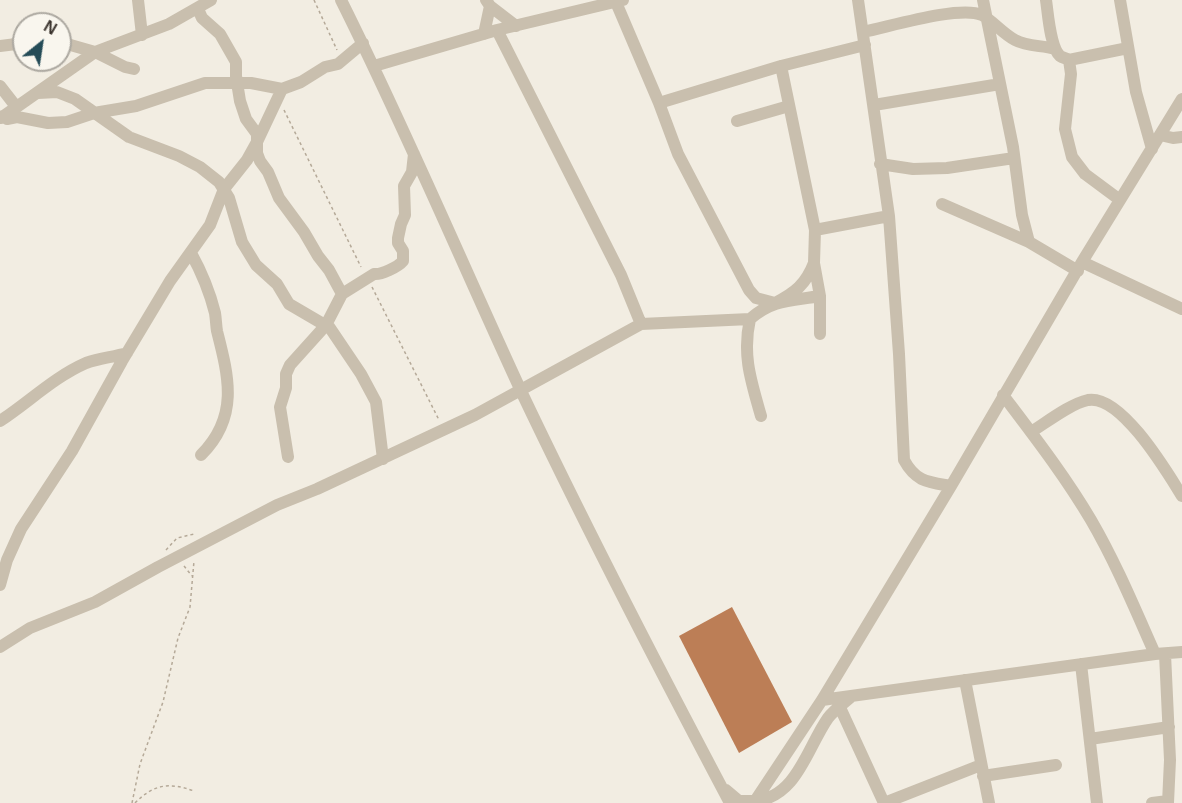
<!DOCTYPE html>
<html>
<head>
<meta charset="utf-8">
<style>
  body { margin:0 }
  #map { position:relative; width:1182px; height:803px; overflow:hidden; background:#f2ede2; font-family:Helvetica,sans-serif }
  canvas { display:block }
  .north { position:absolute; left:12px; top:12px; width:60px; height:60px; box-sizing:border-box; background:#f9f6ee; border:2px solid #aca8a0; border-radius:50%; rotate:30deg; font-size:16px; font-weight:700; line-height:24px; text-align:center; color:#39322c }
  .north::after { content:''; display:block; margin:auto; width:21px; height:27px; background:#254c57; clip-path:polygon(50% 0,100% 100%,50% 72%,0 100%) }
</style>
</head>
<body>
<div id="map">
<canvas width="1182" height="803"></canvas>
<div class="north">N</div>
</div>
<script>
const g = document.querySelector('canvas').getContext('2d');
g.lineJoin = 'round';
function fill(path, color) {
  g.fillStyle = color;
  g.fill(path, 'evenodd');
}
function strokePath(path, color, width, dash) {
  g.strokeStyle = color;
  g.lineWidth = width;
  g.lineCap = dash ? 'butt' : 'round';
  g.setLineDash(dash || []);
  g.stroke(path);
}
fill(new Path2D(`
  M732 607 792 722 739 753 679 636Z`), '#bc7e56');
strokePath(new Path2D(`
  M314 0 337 50
  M284 110 361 267
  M372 287 439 420
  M166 550 177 538 194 534
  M184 566 192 576
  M132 803 140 764 163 702 178 638 190 607 194 561
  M135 803C154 784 169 782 194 791`), '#b5a998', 1.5, [3, 3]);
strokePath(new Path2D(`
  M138 0 142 35
  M341 0C405 128 461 261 521 391 587 530 658 667 730 803
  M486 0 490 6 516 26
  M615 0 659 103 678 154 749 290 756 298 775 303C795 293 806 284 814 263
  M858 0 889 216 899 354 904 460C916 482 928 482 951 486
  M983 0 1013 147 1022 215 1029 242
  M1046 0C1048 13 1050 47 1060 56 1063 58 1066 58 1069 60L1128 48
  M1120 0 1136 92 1152 149
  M198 9 202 18 220 34 236 62V76L240 101 246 119 257 134V153L260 161 268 172 279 198 304 232 318 256 329 270 342 294 326 325 290 365 286 374V388L280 407 288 457
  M497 30 621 275 641 324
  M863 32C889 27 959 5 982 15 993 21 1002 33 1015 40 1028 47 1042 45 1055 49
  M484 34 490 6
  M60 42 95 52 125 67 134 69
  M0 46 24 43
  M1069 60 1071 74 1065 129 1072 157 1085 174 1120 200
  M374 66 497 30 623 0
  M781 66 815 230 814 263 820 296V334
  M0 86 14 104 18 106
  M38 93 57 92 75 99 129 137 179 156 200 167 219 182 229 198 242 242 256 265 277 284 289 304 330 328 361 374 376 402 383 459
  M659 103 781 66 865 45
  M874 105 1000 84
  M0 117 3 116 7 119 17 117 48 123 67 122 94 113 136 106 205 83H251L282 89 301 82 325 67 338 64 363 43
  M1 118 95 52 169 24 211 0
  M737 121 789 106
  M1160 135 1173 138 1182 137
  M880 164 913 169 947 168 1014 158
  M942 204 1029 242 1078 271
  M815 230 889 216
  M191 253C201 271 210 293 215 313 216 319 216 325 217 331 229 378 239 417 201 455
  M1082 262 1182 309
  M342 294 374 274C381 275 398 267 403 261V251L398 243V238L401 224 405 215 404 186 412 172 414 154
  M750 319C742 355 751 381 761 416
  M1003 395C1034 436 1065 476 1091 520 1116 563 1135 609 1155 654
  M0 421C29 402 54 377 86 363 100 358 114 357 127 353
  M1031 432C1047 422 1070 404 1088 400 1121 394 1167 472 1182 496
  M0 585 7 560 21 529 72 451 122 361 170 281 210 225 224 189 247 160 257 142 282 89
  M0 647 30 628 95 602 158 567 277 505 317 489 475 415 641 324 750 319C773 299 791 301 820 296
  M1165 654 1170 760 1168 803
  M1081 664 1097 803
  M965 680 989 803
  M822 700 1155 654 1182 652
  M837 701 884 803
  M1090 739 1169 727
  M983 776 1056 765
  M726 790 739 801H755L822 700 951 486 1082 262 1182 99
  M755 801C797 797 807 748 828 718 835 709 844 703 852 696
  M884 803 981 765
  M1152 803 1168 801`), '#c9bfae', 12);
</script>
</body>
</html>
